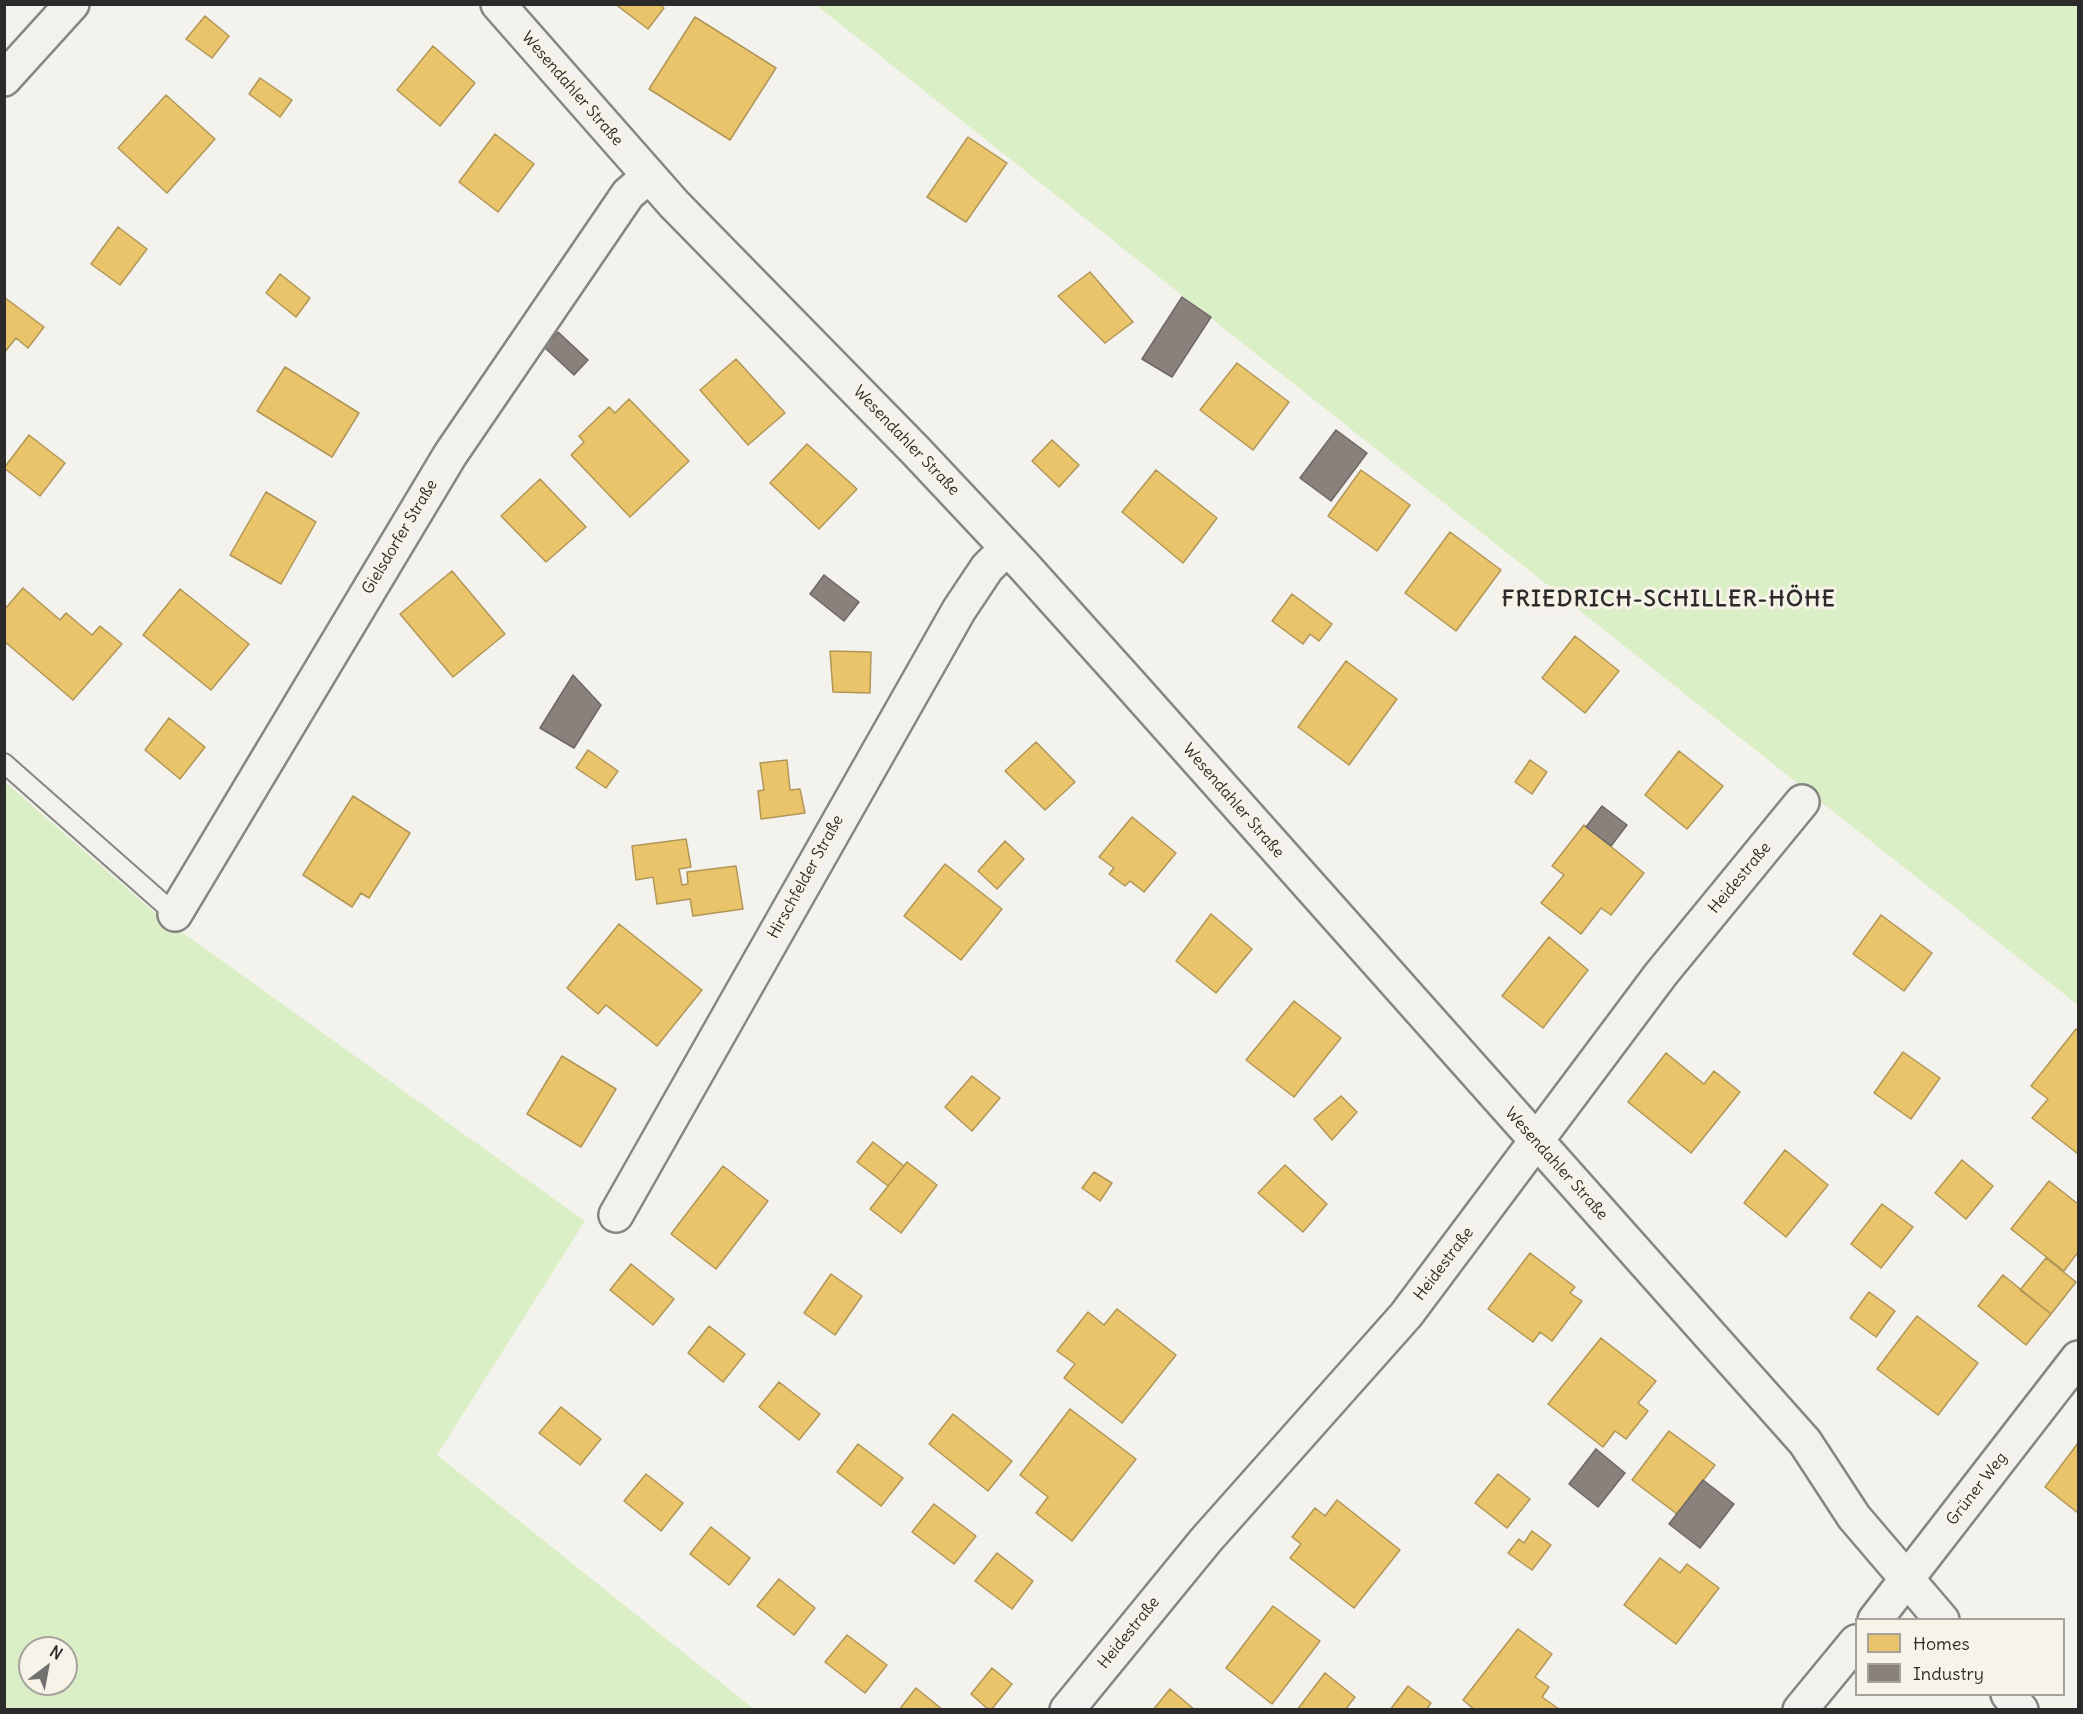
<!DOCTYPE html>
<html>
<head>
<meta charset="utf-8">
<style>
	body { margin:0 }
	#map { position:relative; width:2083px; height:1714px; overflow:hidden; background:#f4f2ec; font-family:Delius,sans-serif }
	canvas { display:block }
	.frame { position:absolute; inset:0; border:6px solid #2b2b2b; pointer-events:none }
	.legend { position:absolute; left:1855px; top:1618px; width:210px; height:78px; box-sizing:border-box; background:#f7f3e8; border:2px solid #a5a39c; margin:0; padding:8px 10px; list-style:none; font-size:18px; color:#2b2b2b }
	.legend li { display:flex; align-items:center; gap:12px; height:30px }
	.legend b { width:30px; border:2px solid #a5a39c }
	.north { position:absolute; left:18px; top:1636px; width:60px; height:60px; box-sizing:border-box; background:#f7f3e8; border:2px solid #a5a39c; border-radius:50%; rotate:32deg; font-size:16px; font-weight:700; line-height:24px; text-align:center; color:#2b2b2b }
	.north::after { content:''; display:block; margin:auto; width:21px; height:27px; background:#71716f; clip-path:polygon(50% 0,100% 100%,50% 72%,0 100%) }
</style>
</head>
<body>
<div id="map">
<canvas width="2083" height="1714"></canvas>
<div class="frame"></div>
<ul class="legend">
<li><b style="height:16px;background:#e9c46a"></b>Homes</li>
<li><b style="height:16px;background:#8a817c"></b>Industry</li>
</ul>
<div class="north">N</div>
</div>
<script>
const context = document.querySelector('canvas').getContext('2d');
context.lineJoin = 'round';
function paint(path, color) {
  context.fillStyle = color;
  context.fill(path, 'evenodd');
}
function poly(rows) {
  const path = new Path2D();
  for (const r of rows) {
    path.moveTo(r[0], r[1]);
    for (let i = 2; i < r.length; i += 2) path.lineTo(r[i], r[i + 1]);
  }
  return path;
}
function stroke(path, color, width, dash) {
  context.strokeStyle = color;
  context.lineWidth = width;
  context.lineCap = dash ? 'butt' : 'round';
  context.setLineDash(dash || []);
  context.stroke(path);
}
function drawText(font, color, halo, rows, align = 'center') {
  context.font = font + ' Delius,sans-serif';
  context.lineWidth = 6;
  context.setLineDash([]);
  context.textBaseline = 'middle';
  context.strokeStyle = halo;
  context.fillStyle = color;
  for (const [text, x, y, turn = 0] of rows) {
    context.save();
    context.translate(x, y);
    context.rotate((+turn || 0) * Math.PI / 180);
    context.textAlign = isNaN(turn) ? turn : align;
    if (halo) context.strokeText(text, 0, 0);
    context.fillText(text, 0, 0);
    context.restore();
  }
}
const green = poly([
	[816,5,2078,5,2078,1005,1777,767],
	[4,781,154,912,585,1221,437,1455,754,1709,5,1709],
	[30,1648,66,1648,66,1684,30,1684]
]);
const homes = poly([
	[615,4,659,4,664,8,648,29,615,4],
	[205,16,229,36,212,58,186,39,205,16],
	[695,17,776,68,730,140,649,89,695,17],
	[433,46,475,83,440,126,397,90,433,46],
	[260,78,292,100,280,117,249,94,260,78],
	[166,95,215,139,167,193,118,148,166,95],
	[495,134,534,164,498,212,459,182,495,134],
	[968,137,1007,163,966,222,927,197,968,137],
	[118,227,147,249,120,285,91,264,118,227],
	[1090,272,1133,322,1105,343,1058,296,1090,272],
	[280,274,310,298,296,317,266,293,280,274],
	[4,297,44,327,28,348,16,338,4,353,4,297],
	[736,359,785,413,748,445,700,390,736,359],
	[1237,363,1289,402,1253,450,1200,410,1237,363],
	[285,367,359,413,332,457,257,411,285,367],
	[629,399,689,461,630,517,571,455,584,442,579,436,609,407,615,413,629,399],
	[29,435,65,463,40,496,4,468,29,435],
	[1052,440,1079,465,1059,487,1032,461,1052,440],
	[807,444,857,489,819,529,770,483,807,444],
	[1156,470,1217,518,1183,563,1122,512,1156,470],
	[1361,470,1410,505,1377,551,1328,516,1361,470],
	[540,479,586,527,546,562,501,516,540,479],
	[266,492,316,522,281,584,230,555,266,492],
	[1450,532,1501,570,1456,631,1405,593,1450,532],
	[452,571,505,634,453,677,400,614,452,571],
	[23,588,60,620,66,613,92,635,100,626,122,644,73,700,4,641,4,610,23,588],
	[180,589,249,644,211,690,143,635,180,589],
	[1292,594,1332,624,1319,641,1310,634,1303,644,1272,621,1292,594],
	[1575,636,1619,671,1585,713,1542,678,1575,636],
	[830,651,871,652,870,693,833,692,830,651],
	[1346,661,1397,699,1349,765,1298,727,1346,661],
	[169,718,205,747,180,779,145,750,169,718],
	[1036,742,1075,782,1045,810,1005,771,1036,742],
	[588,750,618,771,606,788,576,768,588,750],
	[1679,751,1723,786,1687,829,1645,795,1679,751],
	[787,760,790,790,800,789,805,813,761,819,758,791,764,790,760,763,787,760],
	[1530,760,1547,772,1532,794,1515,782,1530,760],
	[353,796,410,833,369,898,361,893,352,907,303,875,353,796],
	[1132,817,1176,853,1144,892,1130,881,1125,886,1109,874,1114,868,1099,857,1132,817],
	[1584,825,1644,873,1611,915,1601,908,1581,934,1541,903,1564,875,1552,866,1584,825],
	[686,839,691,867,679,869,682,885,688,884,687,872,736,866,743,909,693,916,690,899,657,904,653,877,636,880,632,846,686,839],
	[1005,841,1024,859,997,889,978,871,1005,841],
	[945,864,1002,909,961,960,904,916,945,864],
	[1211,914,1252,949,1216,993,1176,961,1211,914],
	[1881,915,1932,953,1904,991,1853,954,1881,915],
	[619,924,702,990,657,1046,606,1005,598,1014,567,988,619,924],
	[1549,937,1588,970,1543,1028,1502,996,1549,937],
	[1294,1001,1341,1038,1294,1097,1246,1060,1294,1001],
	[2076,1029,2078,1031,2078,1154,2032,1118,2048,1099,2031,1086,2076,1029],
	[1903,1052,1940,1078,1911,1119,1874,1093,1903,1052],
	[1666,1053,1704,1084,1714,1071,1740,1092,1691,1153,1628,1102,1666,1053],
	[562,1056,616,1089,581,1147,527,1114,562,1056],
	[972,1076,1000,1098,972,1131,945,1107,972,1076],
	[1341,1096,1357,1112,1332,1140,1314,1119,1341,1096],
	[873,1142,904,1166,888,1186,857,1162,873,1142],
	[1785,1150,1828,1185,1786,1237,1744,1203,1785,1150],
	[1962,1160,1993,1186,1966,1219,1935,1193,1962,1160],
	[907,1162,937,1185,901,1233,870,1209,907,1162],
	[1285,1165,1327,1204,1303,1232,1258,1193,1285,1165],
	[723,1166,768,1201,716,1269,671,1234,723,1166],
	[1094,1172,1112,1183,1100,1201,1082,1188,1094,1172],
	[2049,1181,2078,1204,2078,1252,2064,1271,2011,1229,2049,1181],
	[1882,1204,1913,1227,1881,1268,1851,1244,1882,1204],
	[1530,1253,1575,1287,1570,1293,1582,1301,1552,1341,1540,1332,1533,1342,1488,1309,1530,1253],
	[2046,1258,2076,1282,2051,1314,2020,1290,2046,1258],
	[631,1264,674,1299,653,1325,610,1290,631,1264],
	[831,1274,862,1296,835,1335,804,1313,831,1274],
	[2003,1275,2051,1314,2026,1345,1978,1306,2003,1275],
	[1869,1292,1895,1311,1876,1337,1850,1318,1869,1292],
	[1117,1309,1176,1355,1122,1423,1064,1378,1075,1364,1057,1351,1088,1312,1104,1325,1117,1309],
	[1917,1316,1978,1363,1938,1415,1877,1369,1917,1316],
	[709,1326,745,1354,723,1382,688,1353,709,1326],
	[1601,1338,1656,1381,1638,1403,1648,1411,1626,1439,1615,1431,1603,1447,1548,1404,1601,1338],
	[779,1382,820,1414,799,1440,759,1407,779,1382],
	[561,1407,601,1439,580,1465,539,1433,561,1407],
	[1070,1409,1136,1459,1072,1541,1036,1513,1048,1497,1020,1475,1070,1409],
	[953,1414,1012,1461,988,1491,929,1444,953,1414],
	[1669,1431,1715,1465,1677,1514,1632,1480,1669,1431],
	[2078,1443,2078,1513,2045,1487,2078,1443],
	[858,1444,903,1478,881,1506,837,1472,858,1444],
	[646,1474,683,1503,661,1531,624,1501,646,1474],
	[1498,1474,1530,1499,1507,1528,1475,1503,1498,1474],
	[1337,1500,1400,1550,1354,1608,1290,1558,1301,1544,1292,1537,1315,1508,1325,1516,1337,1500],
	[934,1504,976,1536,954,1564,912,1532,934,1504],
	[711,1527,750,1558,729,1585,690,1554,711,1527],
	[1532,1531,1551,1545,1532,1570,1508,1553,1519,1539,1524,1543,1532,1531],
	[997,1553,1033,1581,1012,1609,975,1581,997,1553],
	[1660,1558,1680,1573,1687,1564,1719,1588,1676,1644,1624,1605,1660,1558],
	[779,1579,815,1608,794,1635,757,1606,779,1579],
	[1273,1606,1320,1641,1272,1704,1226,1668,1273,1606],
	[1518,1629,1552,1654,1535,1677,1549,1687,1542,1697,1559,1709,1475,1710,1463,1700,1518,1629],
	[847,1635,887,1665,865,1693,825,1662,847,1635],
	[992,1668,1012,1684,991,1710,989,1710,971,1694,992,1668],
	[1325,1673,1355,1697,1345,1710,1297,1710,1325,1673],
	[1408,1686,1431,1703,1426,1710,1390,1710,1408,1686],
	[916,1688,943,1710,899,1710,916,1688],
	[1170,1689,1195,1710,1153,1710,1170,1689]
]);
const industry = poly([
	[1182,297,1211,317,1172,377,1142,359,1182,297],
	[558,332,588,360,574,375,544,347,558,332],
	[1336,430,1367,453,1331,501,1300,478,1336,430],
	[824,575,859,602,844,621,810,594,824,575],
	[573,675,601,705,574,748,540,728,573,675],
	[1602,806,1627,825,1611,846,1586,827,1602,806],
	[1596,1449,1625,1473,1598,1507,1569,1484,1596,1449],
	[1703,1480,1734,1504,1700,1548,1669,1524,1703,1480]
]);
const service = poly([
	[4,763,175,914]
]);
const minor = poly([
	[498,4,674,204,915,450,1024,566,1131,685,1805,1442,1854,1517,1942,1620],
	[4,79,72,4],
	[175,914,450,455,628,194,649,176],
	[616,1215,959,610,987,568,1007,548],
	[1875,1620,2078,1358],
	[2008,1694,2021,1710],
	[1067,1710,1206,1540,1406,1315,1661,974,1802,802],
	[1800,1710,1856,1642]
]);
const streetNames = [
	["Wesendahler Straße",572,89,49],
	["Wesendahler Straße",906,441,46],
	["Gielsdorfer Straße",400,537,-59],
	["Wesendahler Straße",1233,801,49],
	["Hirschfelder Straße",806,877,-61],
	["Heidestraße",1740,878,-50],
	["Wesendahler Straße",1556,1164,48],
	["Heidestraße",1444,1264,-53],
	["Grüner Weg",1977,1489,-52],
	["Heidestraße",1129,1633,-51]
];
const districtNames = [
	["FRIEDRICH-SCHILLER-HÖHE",1669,600]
];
paint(green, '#dbefc6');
paint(homes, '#e9c46a');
stroke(homes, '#b09657', 1.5);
paint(industry, '#8a817c');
stroke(industry, '#6e6764', 1.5);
stroke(service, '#858582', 22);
stroke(minor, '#858582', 38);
stroke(service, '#f2f1ed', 18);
stroke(minor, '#f2f1ed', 33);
drawText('16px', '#2b2b2b', '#f7f3e8', streetNames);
context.letterSpacing = '1.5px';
drawText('bold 22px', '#2b2b2b', '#f7f3e8', districtNames);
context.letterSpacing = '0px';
</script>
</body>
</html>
